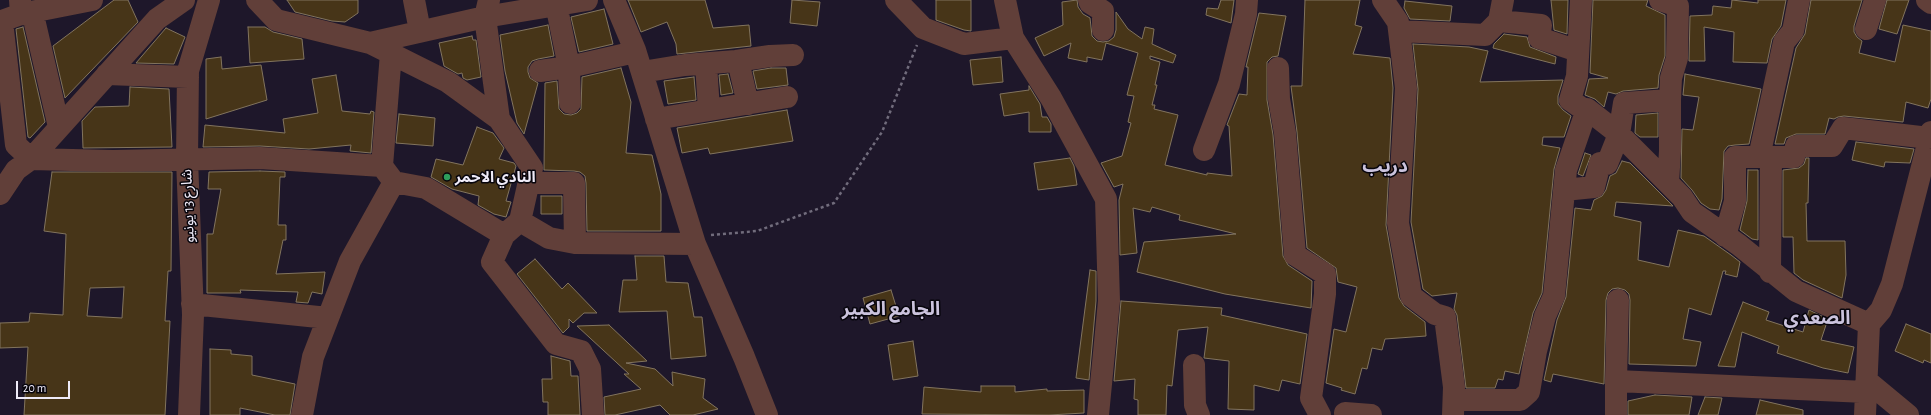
<!DOCTYPE html>
<html>
<head>
<meta charset="utf-8">
<style>
	body { margin:0 }
	#map { position:relative; width:1931px; height:415px; overflow:hidden; background:#1e172a; font-family:"Alegreya Sans",sans-serif }
	canvas { display:block }
	.scale { position:absolute; left:16px; top:381px; width:54px; height:18px; box-sizing:border-box; border:2px solid #efebf8; border-top:0; padding-left:5px; font-size:12px; line-height:14px; white-space:nowrap; color:#efebf8; -webkit-text-stroke:3px #07050c; paint-order:stroke }
</style>
</head>
<body>
<div id="map">
<canvas width="1931" height="415"></canvas>
<div class="scale">20 m</div>
</div>
<script>
const context = document.querySelector('canvas').getContext('2d');
context.lineJoin = 'round';
function paint(path, color) {
  context.fillStyle = color;
  context.fill(path, 'evenodd');
}
function poly(rows) {
  const path = new Path2D();
  for (const r of rows) {
    path.moveTo(r[0], r[1]);
    for (let i = 2; i < r.length; i += 2) path.lineTo(r[i], r[i + 1]);
  }
  return path;
}
function stroke(path, color, width, dash) {
  context.strokeStyle = color;
  context.lineWidth = width;
  context.lineCap = dash ? 'butt' : 'round';
  context.setLineDash(dash || []);
  context.stroke(path);
}
function drawText(font, color, halo, rows, align = 'center') {
  context.font = font + ' "Alegreya Sans","Noto Sans Arabic",sans-serif';
  context.lineWidth = 3;
  context.setLineDash([]);
  context.textBaseline = 'middle';
  context.strokeStyle = halo;
  context.fillStyle = color;
  for (const [text, x, y, turn = 0] of rows) {
    context.save();
    context.translate(x, y);
    context.rotate((+turn || 0) * Math.PI / 180);
    context.textAlign = isNaN(turn) ? turn : align;
    if (halo) context.strokeText(text, 0, 0);
    context.fillText(text, 0, 0);
    context.restore();
  }
}
const building = poly([
	[114,0,128,0,138,22,65,98,53,46,114,0],
	[287,0,358,0,358,13,345,22,332,21,295,12,287,0],
	[628,0,705,0,713,28,749,25,751,46,677,54,676,44,667,22,641,32,628,0],
	[792,0,820,2,817,26,790,23,792,0],
	[936,0,971,0,971,31,964,30,936,20,936,0],
	[1077,0,1078,7,1083,14,1090,18,1092,36,1097,41,1103,42,1109,41,1114,37,1116,30,1116,12,1128,29,1142,39,1145,27,1154,29,1152,44,1176,55,1173,63,1150,56,1150,59,1160,62,1155,85,1157,85,1152,105,1155,105,1154,109,1178,115,1165,165,1207,175,1207,173,1232,176,1229,126,1227,125,1239,94,1247,95,1248,67,1246,67,1259,13,1286,16,1278,56,1272,57,1267,62,1267,100,1273,135,1283,256,1288,265,1312,281,1311,308,1225,294,1137,272,1144,242,1236,234,1179,220,1180,215,1152,207,1150,212,1133,208,1137,253,1120,255,1119,200,1123,184,1114,187,1101,163,1122,156,1131,123,1128,122,1134,96,1127,95,1138,53,1106,43,1102,60,1087,57,1087,62,1068,58,1071,43,1044,56,1035,38,1063,25,1062,2,1077,0],
	[1221,0,1234,0,1231,23,1206,15,1207,8,1218,9,1221,0],
	[1305,0,1360,0,1355,25,1362,27,1353,54,1390,58,1393,88,1386,225,1399,298,1404,306,1425,322,1426,336,1385,339,1382,350,1372,348,1367,369,1362,368,1355,394,1341,390,1342,388,1326,383,1334,329,1346,332,1357,287,1338,282,1336,268,1307,248,1297,132,1291,86,1302,86,1305,0],
	[1551,0,1568,0,1567,34,1554,30,1551,0],
	[1593,0,1648,0,1646,6,1665,15,1665,56,1659,75,1658,88,1623,91,1616,94,1608,92,1604,107,1595,99,1585,95,1589,79,1608,78,1590,73,1593,0],
	[1732,0,1758,3,1758,0,1786,0,1781,26,1772,39,1767,63,1733,62,1734,32,1704,27,1705,61,1689,61,1690,16,1712,15,1713,6,1731,8,1732,0],
	[1811,0,1862,0,1854,26,1854,32,1857,37,1862,41,1859,53,1895,62,1903,25,1931,31,1931,99,1928,108,1906,102,1903,122,1844,116,1838,117,1834,119,1829,118,1825,134,1796,134,1786,138,1784,144,1775,144,1796,48,1805,34,1811,0],
	[1887,0,1909,0,1897,34,1879,29,1887,0],
	[1405,1,1452,6,1450,21,1410,19,1404,8,1405,1],
	[604,9,613,44,579,52,571,17,604,9],
	[548,25,554,56,538,59,532,61,528,67,528,72,530,78,538,83,524,134,517,123,505,71,500,35,548,25],
	[23,27,45,122,30,138,28,137,16,29,23,27],
	[248,27,265,27,273,32,302,39,304,59,250,63,248,27],
	[166,28,185,37,174,64,136,63,166,28],
	[1504,34,1527,37,1530,47,1556,57,1555,64,1493,48,1494,44,1504,34],
	[472,36,473,40,476,40,481,77,467,80,463,78,462,73,458,74,444,66,439,43,472,36],
	[1413,44,1469,47,1488,51,1480,82,1563,80,1558,96,1558,104,1563,110,1571,116,1564,137,1543,137,1542,145,1560,148,1554,169,1542,293,1533,313,1519,374,1505,371,1503,380,1498,379,1495,388,1466,388,1457,315,1454,309,1457,293,1432,296,1423,289,1411,222,1418,89,1413,44],
	[221,57,222,69,261,65,267,100,206,119,206,59,221,57],
	[1001,57,1003,82,973,85,970,60,1001,57],
	[621,68,631,102,626,153,652,155,661,194,661,231,587,231,586,183,585,176,580,172,574,171,544,170,545,83,557,81,559,109,564,114,571,115,577,113,581,109,582,77,621,68],
	[771,68,786,68,788,85,757,89,753,71,771,68],
	[728,74,733,93,721,95,719,75,728,74],
	[1685,74,1761,89,1749,144,1735,145,1728,146,1724,151,1722,199,1719,210,1710,209,1701,203,1692,190,1681,178,1682,129,1693,130,1699,97,1683,95,1685,74],
	[336,75,342,111,370,114,371,111,374,112,371,153,350,151,351,145,309,149,260,146,203,147,205,125,285,133,283,119,318,113,312,79,336,75],
	[694,77,696,100,668,104,664,81,694,77],
	[1029,86,1040,104,1042,117,1047,117,1051,124,1051,132,1029,132,1029,112,1004,116,1000,94,1029,90,1029,86],
	[130,87,169,89,172,147,83,148,82,121,95,107,129,106,130,87],
	[787,110,793,141,710,154,708,148,682,153,677,128,787,110],
	[1658,113,1658,137,1640,137,1635,133,1636,115,1658,113],
	[399,114,435,118,433,146,396,143,399,114],
	[477,127,493,133,504,148,499,159,514,163,516,166,506,201,511,202,506,217,494,214,478,205,479,196,452,189,431,177,436,159,463,165,477,127],
	[1856,142,1914,149,1910,163,1885,162,1884,167,1852,160,1856,142],
	[1585,153,1591,155,1583,176,1578,174,1585,153],
	[1070,158,1074,166,1077,185,1038,190,1034,163,1070,158],
	[1806,158,1809,158,1808,203,1806,203,1807,241,1845,241,1846,275,1842,298,1803,280,1794,273,1793,237,1783,237,1783,170,1799,168,1804,164,1806,158],
	[1622,161,1630,163,1673,206,1616,202,1614,216,1641,222,1638,260,1669,267,1678,230,1704,236,1731,255,1740,262,1737,277,1725,274,1726,271,1723,271,1711,315,1689,308,1683,339,1701,342,1696,366,1629,364,1630,300,1629,294,1625,290,1618,288,1612,289,1608,293,1606,300,1604,384,1553,374,1551,382,1544,380,1557,320,1566,297,1575,208,1591,210,1594,200,1602,196,1606,190,1610,176,1616,173,1622,161],
	[1748,170,1758,170,1758,240,1752,239,1740,230,1747,201,1748,170],
	[260,171,285,172,285,177,280,177,278,225,286,225,286,240,283,240,276,274,325,272,322,294,312,292,308,303,296,302,298,292,240,290,241,293,207,293,207,234,213,234,221,189,208,189,209,172,260,171],
	[52,172,172,172,171,271,168,271,165,321,170,321,165,415,24,415,28,347,0,348,0,323,29,322,30,313,63,315,66,234,44,231,52,172],
	[124,287,122,318,87,316,90,288,124,287],
	[541,196,562,196,562,214,541,214,541,196],
	[635,256,664,256,666,282,688,283,694,317,702,317,706,356,671,359,667,311,619,312,623,280,637,280,635,256],
	[535,259,562,289,568,283,597,313,584,313,573,323,569,319,569,327,563,333,517,274,535,259],
	[1090,270,1096,271,1096,301,1089,380,1076,378,1090,270],
	[891,290,899,316,870,324,863,298,891,290],
	[1121,301,1222,308,1221,315,1307,334,1300,384,1282,380,1279,391,1254,385,1254,410,1228,409,1229,361,1204,358,1208,327,1178,330,1172,386,1167,385,1166,415,1138,415,1138,400,1134,399,1135,379,1114,381,1121,301],
	[1743,302,1769,312,1766,320,1803,332,1809,310,1828,319,1821,340,1854,347,1848,373,1823,368,1777,353,1779,346,1742,332,1735,367,1718,366,1743,302],
	[1906,324,1931,334,1931,363,1924,360,1923,363,1895,351,1906,324],
	[609,325,647,361,626,363,655,369,673,386,672,372,705,379,703,398,718,409,693,415,670,415,660,405,615,415,605,415,604,397,641,389,624,374,629,374,577,326,609,325],
	[913,341,918,376,893,380,888,345,913,341],
	[210,349,231,350,231,354,252,356,252,375,295,384,290,415,275,415,240,408,240,415,210,415,210,349],
	[551,356,570,361,571,376,578,376,580,415,548,415,548,402,543,402,542,379,552,379,551,356],
	[981,386,1015,386,1015,392,1047,389,1047,391,1084,390,1084,413,1049,415,922,414,924,387,981,392,981,386],
	[1655,395,1692,397,1689,415,1628,415,1628,401,1655,395],
	[1705,397,1722,398,1718,415,1698,415,1705,397],
	[1760,400,1803,410,1803,415,1756,415,1760,400]
]);
const path = poly([
	[711,235,757,231,834,203,882,132,917,45]
]);
const minor = poly([
	[20,0,21,14,2,21,16,145,31,159,113,161,260,158,382,166],
	[257,0,276,20,370,43,448,82,499,119,532,168,520,221,504,235],
	[414,0,420,31],
	[489,0,485,17,499,119],
	[614,0,635,50,695,244,744,357,767,415],
	[896,0,923,28,964,44,1013,38],
	[1005,0,1013,38,1051,98,1106,199,1109,301,1098,415],
	[1089,0,1090,3,1103,11,1103,30],
	[1383,0,1398,22,1406,88,1398,223,1408,277,1411,296,1435,314,1445,317,1454,387,1453,415],
	[1503,0,1499,21,1541,25,1539,38,1578,51],
	[1581,0,1577,76,1570,100,1583,109,1587,109,1619,134,1682,197,1692,212,1739,245,1796,291,1869,324,1865,415],
	[1927,0,1931,3],
	[556,4,569,67,570,103],
	[21,14,33,15,59,127],
	[21,14,92,0],
	[1866,29,1875,0],
	[1399,31,1485,35,1499,21],
	[370,43,485,17,587,0],
	[738,61,748,104],
	[706,64,709,110],
	[1278,68,1279,99,1285,133,1295,255,1325,274,1325,294,1311,398,1320,415],
	[540,71,569,67,635,52],
	[642,72,685,65,736,61,770,56,793,55],
	[107,74,188,77],
	[656,119,787,97],
	[1204,150,1229,84,1246,14,1247,0],
	[1759,157,1784,42,1793,31,1799,0],
	[391,178,382,166,391,53],
	[529,183,574,183,575,243],
	[1668,183,1670,151,1670,100],
	[1564,190,1594,187,1600,163,1607,164,1619,134,1624,103,1670,100,1671,78,1677,58,1678,6,1660,0],
	[0,194,16,170,31,159,157,19,184,0],
	[520,221,549,238,575,243,695,244],
	[1725,236,1735,201,1735,157,1771,157],
	[1770,272,1771,157,1794,157,1796,146,1832,146,1843,128,1929,138],
	[192,304,328,318],
	[1869,324,1881,310,1892,284,1931,132],
	[1194,365,1195,405,1199,415],
	[1616,381,1618,300],
	[1867,381,1908,415],
	[1454,400,1520,400,1529,392,1536,351,1545,316,1554,296,1566,170,1587,109],
	[1345,413,1371,415],
	[189,415,193,315,187,159,188,71,209,0],
	[302,415,313,357,350,261,394,182,426,188,504,235,492,262,556,344,581,351,590,369,593,415],
	[1616,415,1616,381,1866,392]
]);
const markers = [
	[447,177,4,"#2e9e5b"]
];
const poiNames = [
	["النادي الاحمر",455,177]
];
const streetNames = [
	["شارع 13 يونيو",188,206,-92]
];
const districtNames = [
	["دريب",1385,166],
	["الجامع الكبير",891,309],
	["الصعدي",1817,318]
];
paint(building, '#473518');
stroke(building, '#82745e', 1);
stroke(path, '#716c7c', 2.5, [3, 3]);
stroke(minor, '#613f39', 22);
for (const [x, y, r, color] of markers) {
  const dot = new Path2D();
  dot.arc(x, y, r, 0, 2 * Math.PI);
  context.fillStyle = color;
  context.fill(dot);
  stroke(dot, '#07050c', 1.5);
}
drawText('bold 15px', '#efebf8', '#07050c', poiNames, 'left');
drawText('15px', '#efebf8', '#07050c', streetNames);
drawText('bold 19px', '#cbc3dd', '#07050c', districtNames);
</script>
</body>
</html>
